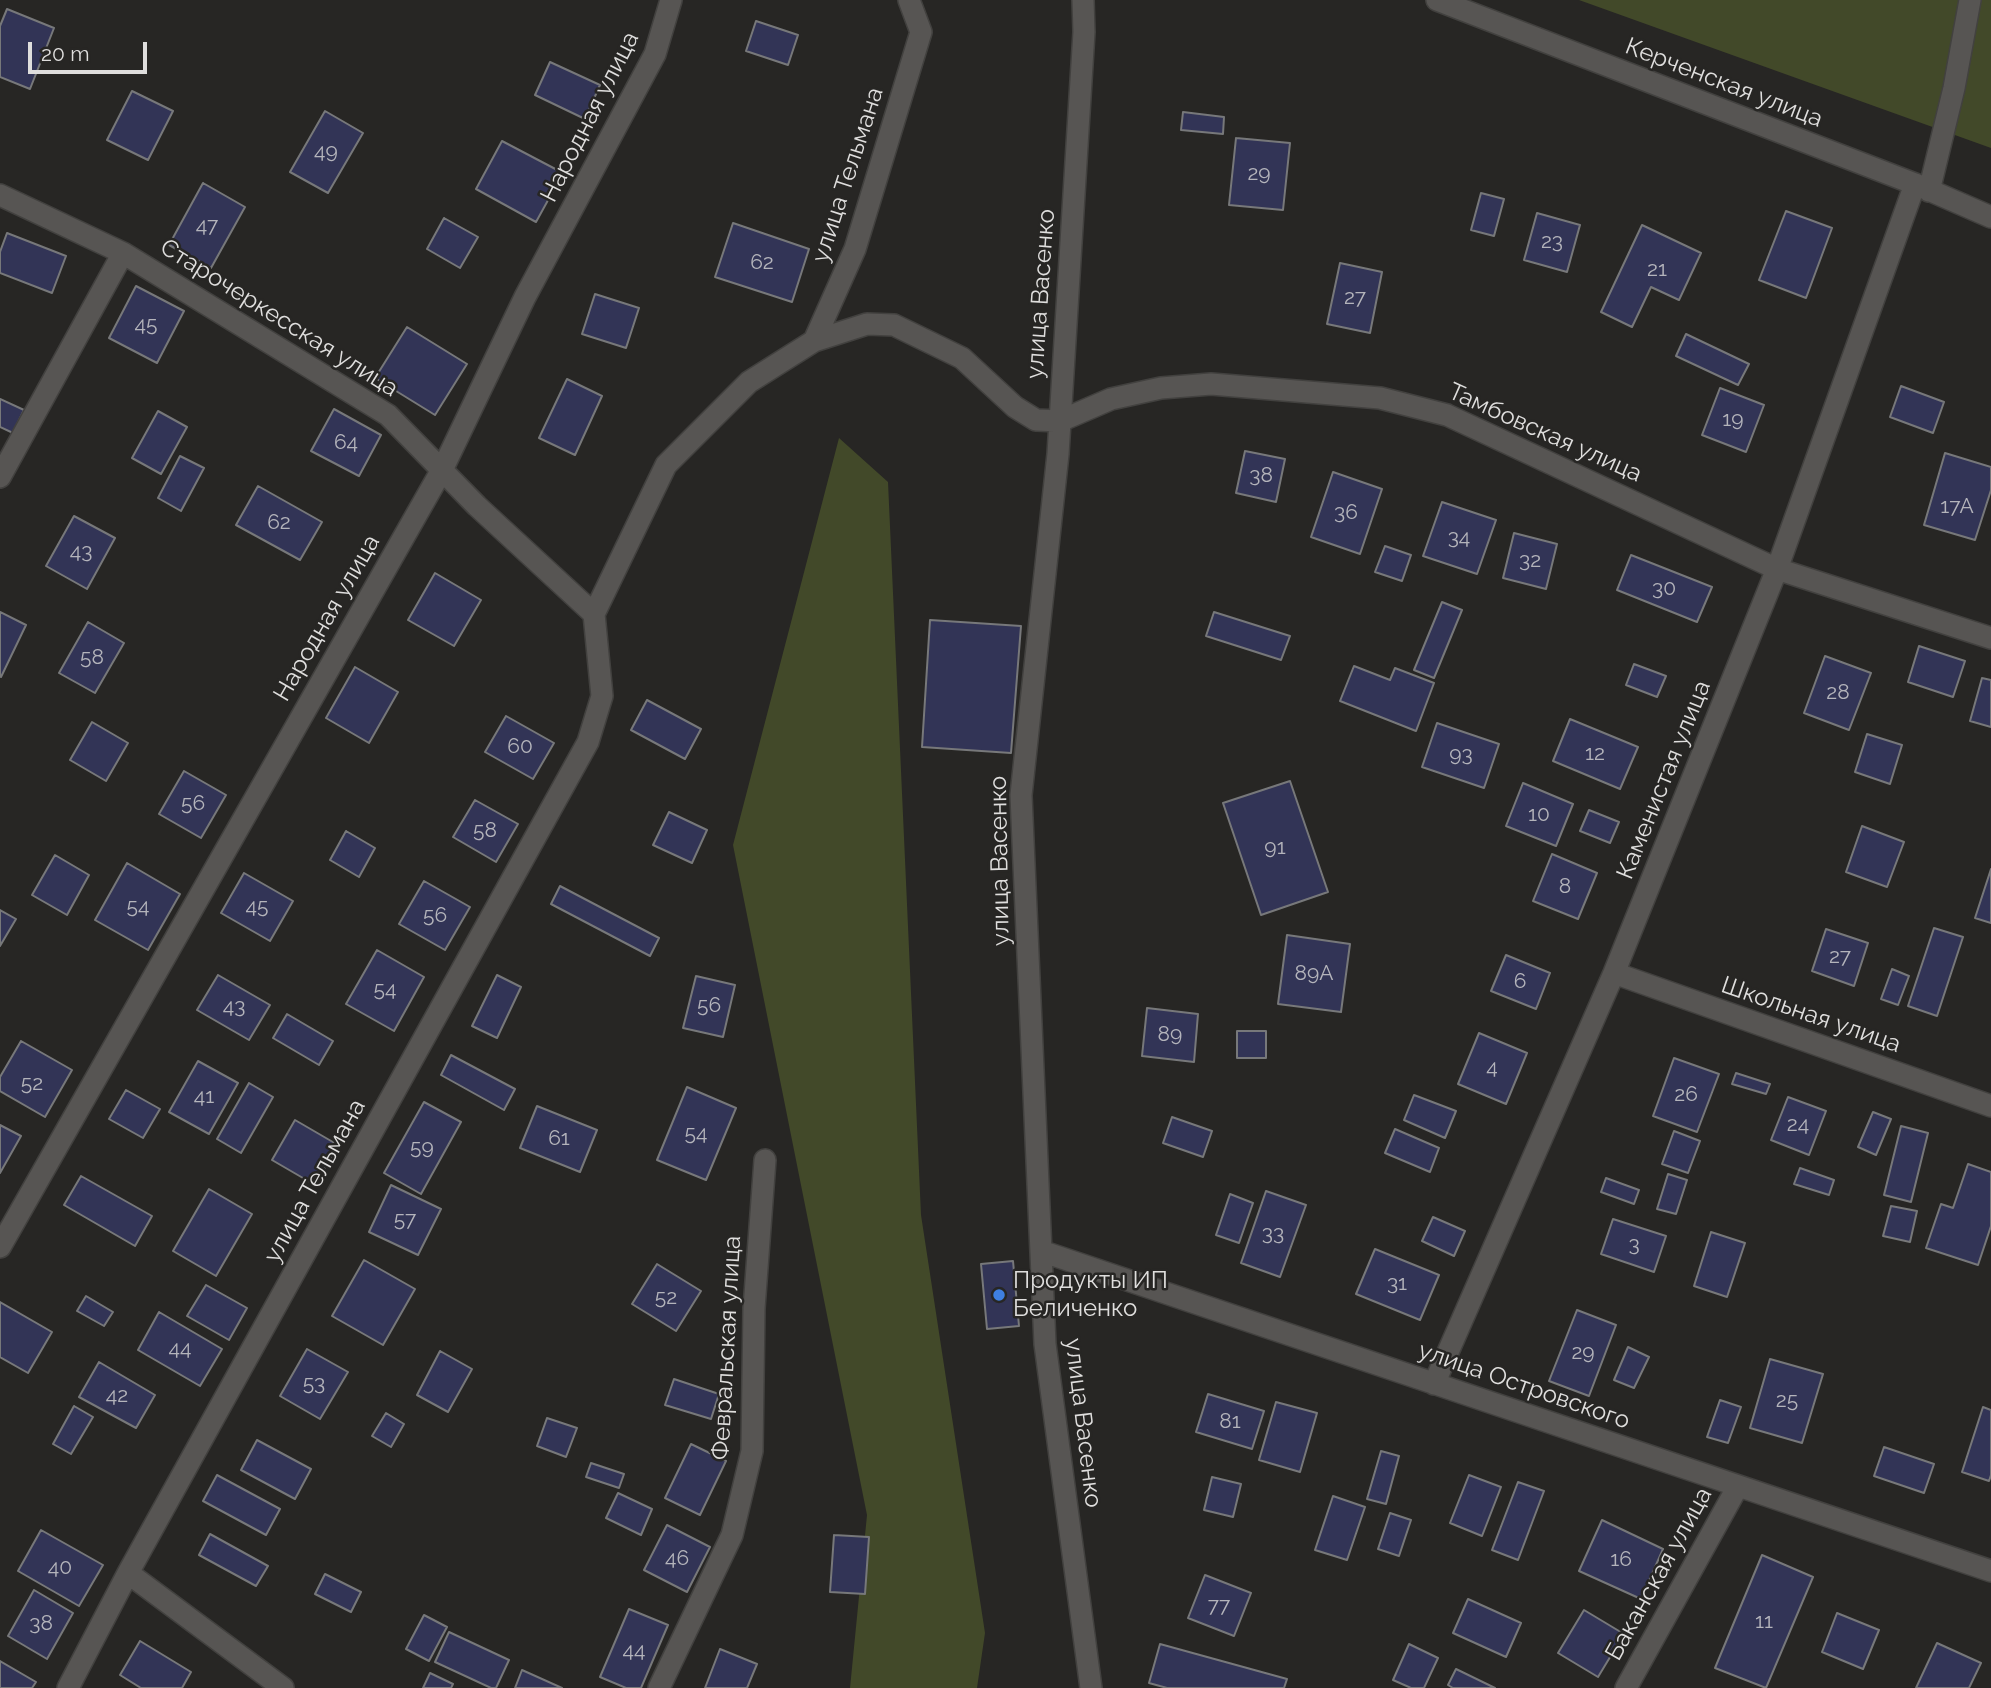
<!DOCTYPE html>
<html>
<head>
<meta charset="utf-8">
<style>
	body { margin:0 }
	#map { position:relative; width:1991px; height:1688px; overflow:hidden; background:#272624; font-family:Raleway,sans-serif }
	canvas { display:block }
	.scale { position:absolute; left:28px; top:42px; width:119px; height:32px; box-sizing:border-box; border:4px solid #dfdedd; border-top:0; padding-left:9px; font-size:21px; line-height:24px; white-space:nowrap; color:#dfdedd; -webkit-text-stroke:5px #272624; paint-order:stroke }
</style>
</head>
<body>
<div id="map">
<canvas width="1991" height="1688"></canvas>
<div class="scale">20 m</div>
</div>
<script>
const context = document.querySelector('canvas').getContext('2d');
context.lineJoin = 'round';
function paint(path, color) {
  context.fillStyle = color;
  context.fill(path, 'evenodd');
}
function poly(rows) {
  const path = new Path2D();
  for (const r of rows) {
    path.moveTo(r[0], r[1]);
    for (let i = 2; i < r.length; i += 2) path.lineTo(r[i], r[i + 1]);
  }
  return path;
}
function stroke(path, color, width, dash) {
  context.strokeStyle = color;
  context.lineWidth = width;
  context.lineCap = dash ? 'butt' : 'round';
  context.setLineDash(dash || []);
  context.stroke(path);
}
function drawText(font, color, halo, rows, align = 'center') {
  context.font = font + ' Raleway,sans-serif';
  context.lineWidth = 5;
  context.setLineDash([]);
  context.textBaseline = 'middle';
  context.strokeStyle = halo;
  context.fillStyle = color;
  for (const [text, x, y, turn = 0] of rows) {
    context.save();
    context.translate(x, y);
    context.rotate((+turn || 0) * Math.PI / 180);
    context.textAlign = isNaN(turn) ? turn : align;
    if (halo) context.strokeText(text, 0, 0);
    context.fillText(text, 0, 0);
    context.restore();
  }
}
const green = poly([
	[1579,0,1991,0,1991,148],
	[839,438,888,482,921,1215,985,1633,977,1688,850,1688,867,1515,733,845]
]);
const building = poly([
	[7,9,54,28,30,89,0,77,0,26,7,9],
	[756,21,798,35,788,65,746,51,756,21],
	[550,62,600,85,585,119,535,95,550,62],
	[132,91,173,111,148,160,107,140,132,91],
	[325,111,363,133,328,193,290,172,325,111],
	[1183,112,1224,117,1223,134,1181,130,1183,112],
	[1236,138,1290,143,1283,210,1229,205,1236,138],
	[502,141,563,173,536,222,476,189,502,141],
	[203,183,245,207,211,268,169,245,203,183],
	[1481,193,1504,199,1494,236,1471,230,1481,193],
	[1786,211,1832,228,1806,298,1759,280,1786,211],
	[1537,213,1580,225,1567,272,1524,260,1537,213],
	[444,218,478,237,460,268,427,249,444,218],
	[733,223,809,249,792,302,715,277,733,223],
	[1642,225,1701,253,1679,300,1651,287,1632,327,1601,312,1642,225],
	[7,233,66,256,52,293,0,273,0,252,7,233],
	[1340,263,1382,272,1370,333,1327,324,1340,263],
	[136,286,184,311,157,363,109,338,136,286],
	[595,294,639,308,626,348,582,334,595,294],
	[407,327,467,364,435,415,375,378,407,327],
	[1686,334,1749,364,1738,385,1676,356,1686,334],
	[567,379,602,396,575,455,539,438,567,379],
	[1901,386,1944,402,1933,433,1890,417,1901,386],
	[1720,388,1764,405,1746,452,1702,435,1720,388],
	[0,399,24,410,13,433,0,427,0,399],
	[334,409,381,435,359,476,311,451,334,409],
	[158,411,187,427,161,474,132,458,158,411],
	[1245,451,1285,459,1276,502,1236,493,1245,451],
	[1945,453,1991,467,1991,490,1975,540,1924,525,1945,453],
	[180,456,204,468,181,511,158,498,180,456],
	[1333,472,1382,489,1360,554,1311,537,1333,472],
	[258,486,322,522,300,560,236,525,258,486],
	[1442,502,1496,520,1477,574,1423,556,1442,502],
	[74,516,115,538,87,589,46,566,74,516],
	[1514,533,1557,544,1546,589,1503,578,1514,533],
	[1385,546,1411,555,1402,581,1375,572,1385,546],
	[1631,555,1712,587,1697,622,1617,590,1631,555],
	[435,573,481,600,454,646,408,620,435,573],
	[1442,602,1462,610,1434,678,1414,670,1442,602],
	[0,612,26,625,1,677,0,676,0,612],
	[1214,612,1290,636,1281,660,1206,636,1214,612],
	[930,620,1021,626,1011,753,922,747,930,620],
	[88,622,124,643,95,693,59,673,88,622],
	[1919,646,1965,661,1953,697,1908,682,1919,646],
	[1825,656,1871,673,1849,730,1804,713,1825,656],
	[1634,664,1666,676,1657,697,1626,685,1634,664],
	[1354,666,1390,680,1395,668,1434,683,1416,731,1340,701,1354,666],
	[355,667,398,692,369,743,326,718,355,667],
	[1982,678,1991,680,1991,727,1970,721,1982,678],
	[647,700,701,729,685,759,631,730,647,700],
	[506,716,554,743,533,779,485,752,506,716],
	[1570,719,1638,747,1620,789,1553,761,1570,719],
	[92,722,128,743,106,781,70,760,92,722],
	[1437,723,1499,744,1484,788,1422,767,1437,723],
	[1867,734,1902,745,1890,784,1855,772,1867,734],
	[184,771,226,795,201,838,159,814,184,771],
	[1290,781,1328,892,1261,915,1223,803,1290,781],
	[1523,783,1573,804,1556,846,1506,826,1523,783],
	[475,800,518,824,496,862,453,837,475,800],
	[1589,810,1619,822,1610,843,1580,831,1589,810],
	[669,812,707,830,692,863,653,845,669,812],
	[1862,826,1904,842,1887,887,1846,872,1862,826],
	[346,831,375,848,359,877,330,860,346,831],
	[1552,854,1597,873,1578,919,1533,901,1552,854],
	[55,855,89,875,67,915,32,895,55,855],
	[127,863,180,894,148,950,95,920,127,863],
	[1991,869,1991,923,1975,918,1991,869],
	[244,873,293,901,270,941,221,913,244,873],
	[424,881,470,907,445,950,399,924,424,881],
	[560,886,659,938,650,956,551,904,560,886],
	[0,910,16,919,0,946,0,910],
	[1934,928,1963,937,1937,1016,1908,1006,1934,928],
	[1826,929,1868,943,1854,986,1812,971,1826,929],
	[1287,935,1350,944,1341,1012,1278,1004,1287,935],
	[377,950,424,977,394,1031,346,1004,377,950],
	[1506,955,1550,973,1536,1009,1491,991,1506,955],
	[1892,969,1909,976,1898,1005,1881,999,1892,969],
	[218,975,270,1005,249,1040,197,1010,218,975],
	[497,975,521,987,497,1038,472,1026,497,975],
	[696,976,735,985,723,1037,683,1028,696,976],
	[1147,1008,1198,1014,1194,1062,1142,1056,1147,1008],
	[287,1014,333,1041,319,1065,273,1038,287,1014],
	[1237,1031,1266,1031,1266,1058,1237,1058,1237,1031],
	[1479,1033,1527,1053,1506,1104,1458,1084,1479,1033],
	[21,1041,72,1070,45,1117,0,1091,0,1077,21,1041],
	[451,1055,515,1089,504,1110,441,1075,451,1055],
	[1674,1058,1719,1074,1697,1132,1653,1116,1674,1058],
	[198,1061,238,1083,209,1134,169,1112,198,1061],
	[1736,1073,1770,1084,1766,1094,1732,1084,1736,1073],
	[249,1083,273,1097,241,1153,217,1139,249,1083],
	[687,1087,736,1108,706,1180,657,1160,687,1087],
	[126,1090,160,1109,143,1138,109,1119,126,1090],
	[1414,1095,1456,1111,1445,1138,1404,1120,1414,1095],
	[1788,1097,1826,1111,1809,1155,1771,1140,1788,1097],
	[424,1102,461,1122,421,1194,384,1173,424,1102],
	[537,1106,597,1130,580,1172,520,1148,537,1106],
	[1873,1112,1891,1119,1876,1155,1858,1147,1873,1112],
	[1172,1117,1212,1131,1203,1157,1163,1143,1172,1117],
	[295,1120,338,1145,315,1185,272,1160,295,1120],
	[0,1125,21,1136,0,1173,0,1125],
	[1901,1126,1928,1133,1911,1202,1884,1195,1901,1126],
	[1395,1129,1439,1148,1430,1172,1385,1153,1395,1129],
	[1674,1131,1700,1141,1688,1173,1662,1164,1674,1131],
	[1968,1164,1991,1172,1991,1226,1978,1265,1926,1248,1941,1204,1953,1208,1968,1164],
	[1800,1168,1834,1180,1829,1195,1794,1184,1800,1168],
	[1668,1174,1687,1180,1676,1214,1657,1209,1668,1174],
	[81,1176,152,1216,135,1246,64,1205,81,1176],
	[1606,1178,1639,1190,1634,1204,1601,1192,1606,1178],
	[391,1185,441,1209,418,1255,369,1232,391,1185],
	[209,1189,252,1214,216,1276,173,1251,209,1189],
	[1266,1191,1306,1205,1280,1277,1241,1263,1266,1191],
	[1230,1194,1253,1203,1239,1243,1216,1235,1230,1194],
	[1891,1206,1917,1211,1910,1242,1883,1236,1891,1206],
	[1433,1217,1465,1231,1454,1256,1422,1241,1433,1217],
	[1613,1219,1666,1236,1654,1272,1601,1254,1613,1219],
	[1711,1232,1745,1243,1727,1297,1694,1286,1711,1232],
	[1375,1249,1439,1275,1420,1320,1356,1294,1375,1249],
	[364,1260,415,1289,383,1345,332,1316,364,1260],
	[1013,1261,1019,1326,987,1329,981,1264,1013,1261],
	[657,1264,701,1291,676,1331,632,1304,657,1264],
	[206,1285,247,1308,229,1340,187,1316,206,1285],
	[86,1296,113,1312,104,1326,77,1311,86,1296],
	[0,1302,52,1332,28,1373,0,1357,0,1302],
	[1577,1310,1616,1325,1589,1396,1549,1381,1577,1310],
	[159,1312,222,1349,200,1386,138,1350,159,1312],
	[1628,1347,1649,1357,1634,1388,1614,1380,1628,1347],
	[307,1349,348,1372,320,1419,280,1396,307,1349],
	[440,1351,472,1369,448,1412,417,1395,440,1351],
	[1770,1359,1823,1374,1802,1443,1750,1428,1770,1359],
	[99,1362,155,1395,136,1428,79,1397,99,1362],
	[674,1379,719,1394,711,1419,665,1405,674,1379],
	[1208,1394,1264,1411,1252,1449,1196,1432,1208,1394],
	[1720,1400,1741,1407,1728,1443,1707,1437,1720,1400],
	[1276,1402,1317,1413,1300,1472,1259,1460,1276,1402],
	[74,1406,93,1417,71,1454,53,1444,74,1406],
	[1983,1407,1991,1410,1991,1475,1989,1481,1962,1472,1983,1407],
	[386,1413,404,1424,391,1447,372,1436,386,1413],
	[547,1418,577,1428,566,1457,537,1446,547,1418],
	[257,1440,311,1469,295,1499,241,1470,257,1440],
	[691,1444,726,1461,700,1515,665,1498,691,1444],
	[1884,1447,1934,1464,1924,1493,1874,1476,1884,1447],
	[1381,1451,1399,1456,1386,1504,1367,1499,1381,1451],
	[591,1463,624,1474,619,1488,586,1477,591,1463],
	[217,1475,280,1509,266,1535,203,1501,217,1475],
	[1469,1475,1501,1487,1482,1536,1450,1523,1469,1475],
	[1212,1477,1241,1484,1233,1517,1204,1510,1212,1477],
	[1518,1482,1544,1491,1518,1560,1492,1550,1518,1482],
	[618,1493,652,1509,641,1535,606,1518,618,1493],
	[1333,1496,1365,1507,1347,1560,1315,1550,1333,1496],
	[1390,1513,1411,1520,1399,1556,1378,1549,1390,1513],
	[1602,1520,1663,1549,1641,1599,1579,1571,1602,1520],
	[667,1525,710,1547,687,1592,644,1570,667,1525],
	[41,1530,103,1565,79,1606,18,1571,41,1530],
	[210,1534,268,1566,256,1586,199,1555,210,1534],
	[834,1535,869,1537,865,1594,830,1592,834,1535],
	[1762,1555,1813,1577,1766,1688,1715,1668,1762,1555],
	[325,1574,361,1592,351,1612,315,1594,325,1574],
	[1205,1575,1251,1593,1234,1636,1188,1618,1205,1575],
	[34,1590,73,1613,47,1659,8,1636,34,1590],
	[1468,1599,1521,1623,1506,1657,1453,1633,1468,1599],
	[629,1609,668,1625,641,1688,626,1688,600,1677,629,1609],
	[1584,1610,1624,1634,1598,1677,1558,1653,1584,1610],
	[1837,1613,1879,1630,1863,1669,1822,1652,1837,1613],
	[424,1615,447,1627,429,1661,406,1649,424,1615],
	[449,1632,509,1660,496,1688,491,1688,435,1662,449,1632],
	[140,1641,191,1672,182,1688,141,1688,120,1675,140,1641],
	[1937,1643,1981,1663,1969,1688,1916,1688,1937,1643],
	[1160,1644,1287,1679,1284,1688,1167,1688,1149,1683,1160,1644],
	[1409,1644,1438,1658,1424,1688,1411,1688,1393,1680,1409,1644],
	[720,1649,757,1664,747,1688,705,1688,720,1649],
	[0,1661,36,1682,32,1688,0,1688,0,1661],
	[1456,1669,1495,1688,1453,1688,1448,1685,1456,1669],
	[522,1670,562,1688,515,1688,522,1670],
	[430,1673,453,1684,451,1688,423,1688,430,1673]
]);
const minor = poly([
	[1083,0,1084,32,1058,454,1021,795,1045,1344,1091,1688],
	[1437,0,1915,184,1991,217],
	[1929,191,1954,88,1970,0],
	[0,195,123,253,388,415,477,506,594,614,602,696,588,742,128,1573,68,1688],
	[814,341,867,324,894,325,962,358,1015,407,1036,420,1060,421,1111,399,1161,388,1211,384,1380,398,1447,415,1777,569,1991,638],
	[0,477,123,253],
	[594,614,666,465,749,382,814,341,855,249,921,32,909,0],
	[1614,973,1991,1106],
	[0,1247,443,468,525,297,655,54,671,0],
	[1041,1251,1991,1571],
	[1434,1384,1614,973,1777,569,1915,184],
	[128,1573,283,1688],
	[659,1688,732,1535,752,1451,754,1308,765,1160],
	[1626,1688,1738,1486]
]);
const markers = [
	[999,1295,7,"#3f7fe0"]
];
const numberNames = [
	["49",326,152],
	["29",1259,174],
	["47",207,226],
	["23",1552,242],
	["62",762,263],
	["21",1657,270],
	["27",1355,298],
	["45",146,325],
	["19",1733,420],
	["64",346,443],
	["38",1261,476],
	["17А",1957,507],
	["36",1346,513],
	["62",279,523],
	["34",1459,538],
	["43",81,552],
	["32",1530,561],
	["30",1664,589],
	["58",92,658],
	["28",1838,693],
	["60",520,747],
	["12",1595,754],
	["93",1461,755],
	["56",193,804],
	["10",1539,815],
	["58",485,831],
	["91",1275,848],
	["8",1565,887],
	["54",138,907],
	["45",257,907],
	["56",435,916],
	["27",1840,957],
	["89А",1314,974],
	["6",1520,982],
	["54",385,990],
	["56",709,1006],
	["43",234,1007],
	["89",1170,1035],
	["4",1492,1068],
	["52",32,1084],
	["26",1686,1095],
	["41",204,1097],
	["24",1798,1125],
	["54",696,1134],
	["61",559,1139],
	["59",422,1148],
	["57",405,1220],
	["33",1273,1234],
	["3",1634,1245],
	["31",1397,1284],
	["52",666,1298],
	["44",180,1349],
	["29",1583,1353],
	["53",314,1384],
	["42",117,1396],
	["25",1787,1401],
	["81",1230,1422],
	["46",677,1559],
	["16",1621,1560],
	["40",60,1568],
	["77",1219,1606],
	["11",1764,1622],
	["38",41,1624],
	["44",634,1651]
];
const streetNames = [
	["Керченская улица",1724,83,21],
	["Народная улица",590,117,-63],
	["улица Тельмана",848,175,-72],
	["улица Васенко",1041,294,-86],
	["Старочеркесская улица",279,318,32],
	["Тамбовская улица",1545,433,24],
	["Народная улица",327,618,-60],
	["Каменистая улица",1664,780,-68],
	["улица Васенко",1000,861,-91],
	["Школьная улица",1811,1015,19],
	["улица Тельмана",315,1181,-61],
	["Февральская улица",727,1348,-87],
	["улица Островского",1524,1386,19],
	["улица Васенко",1083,1423,83],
	["Баканская улица",1659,1574,-61]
];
const poiNames = [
	["Продукты ИП",1013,1281],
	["Беличенко",1013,1309]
];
paint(green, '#424929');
paint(building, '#323456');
stroke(building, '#77787a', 2);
stroke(minor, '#42413f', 24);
stroke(minor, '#575553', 21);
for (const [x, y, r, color] of markers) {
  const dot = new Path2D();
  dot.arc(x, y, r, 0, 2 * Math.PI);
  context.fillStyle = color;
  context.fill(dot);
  stroke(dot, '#272624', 2.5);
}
drawText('21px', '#b4b4bb', null, numberNames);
drawText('24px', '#dfdedd', '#272624', streetNames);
drawText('24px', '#dfdedd', '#272624', poiNames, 'left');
</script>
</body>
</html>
